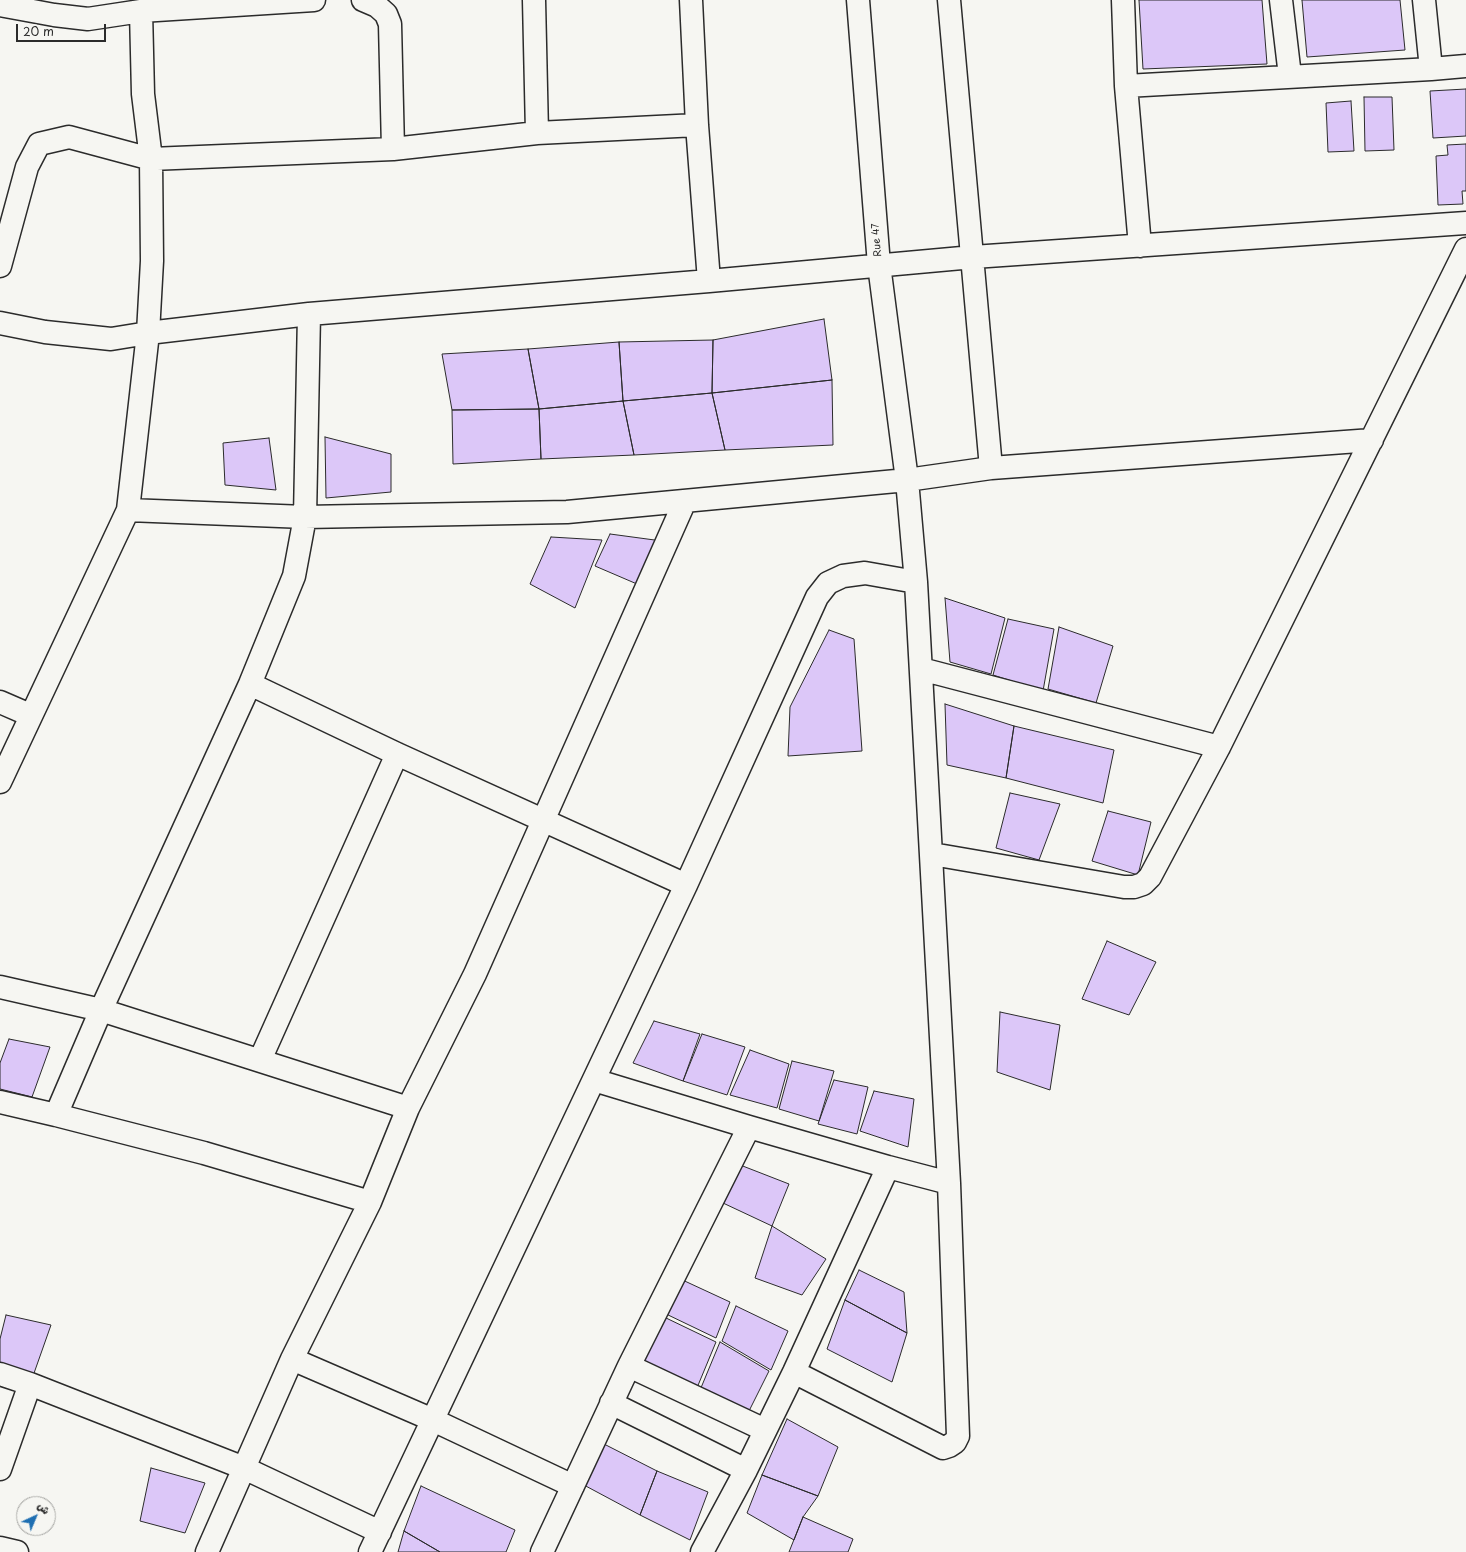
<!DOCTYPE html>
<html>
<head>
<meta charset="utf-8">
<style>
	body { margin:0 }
	#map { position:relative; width:1466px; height:1552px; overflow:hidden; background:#f6f6f2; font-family:"Playpen Sans","Playpen Sans Arabic",sans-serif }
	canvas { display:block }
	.north { position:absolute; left:16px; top:1496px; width:40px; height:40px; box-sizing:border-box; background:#f6f6f2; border:1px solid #a5a5a2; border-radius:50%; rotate:44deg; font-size:11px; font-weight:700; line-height:16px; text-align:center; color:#2b2b2b }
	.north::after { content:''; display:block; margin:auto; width:14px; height:18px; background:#1f6fb2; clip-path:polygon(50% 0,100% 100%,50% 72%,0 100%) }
	.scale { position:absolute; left:16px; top:24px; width:90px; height:18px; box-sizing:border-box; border:2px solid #2b2b2b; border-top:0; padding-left:5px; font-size:12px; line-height:14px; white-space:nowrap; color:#2b2b2b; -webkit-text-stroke:3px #f6f6f2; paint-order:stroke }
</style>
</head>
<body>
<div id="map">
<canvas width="1466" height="1552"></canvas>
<div class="north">ش</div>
<div class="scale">20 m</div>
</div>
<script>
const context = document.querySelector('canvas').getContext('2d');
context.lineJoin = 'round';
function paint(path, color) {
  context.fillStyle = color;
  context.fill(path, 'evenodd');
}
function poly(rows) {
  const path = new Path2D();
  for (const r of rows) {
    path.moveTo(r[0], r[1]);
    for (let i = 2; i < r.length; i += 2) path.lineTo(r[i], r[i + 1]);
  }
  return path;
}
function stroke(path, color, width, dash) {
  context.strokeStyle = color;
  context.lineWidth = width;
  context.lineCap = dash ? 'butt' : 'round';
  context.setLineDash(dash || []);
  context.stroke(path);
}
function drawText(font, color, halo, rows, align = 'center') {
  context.font = font + ' "Playpen Sans",sans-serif';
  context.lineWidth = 4;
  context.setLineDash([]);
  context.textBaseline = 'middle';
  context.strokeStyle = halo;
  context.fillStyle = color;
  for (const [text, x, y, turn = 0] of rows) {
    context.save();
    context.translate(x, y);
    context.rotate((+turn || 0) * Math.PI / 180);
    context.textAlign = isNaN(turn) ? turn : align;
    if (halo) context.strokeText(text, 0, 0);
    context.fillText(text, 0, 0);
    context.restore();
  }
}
const building = poly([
	[1139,0,1262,0,1267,64,1143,69,1139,0],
	[1302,0,1400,0,1405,50,1307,57,1302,0],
	[1466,89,1466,136,1433,138,1430,91,1466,89],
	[1364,97,1392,97,1394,150,1365,151,1364,97],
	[1351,101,1354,151,1328,152,1326,103,1351,101],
	[1466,144,1466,191,1462,191,1463,204,1438,205,1436,156,1448,155,1447,145,1466,144],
	[824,319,832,380,712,393,713,340,824,319],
	[713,340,712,393,623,401,619,342,713,340],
	[619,342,623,401,539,409,528,349,619,342],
	[528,349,539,409,452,410,442,354,528,349],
	[832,380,833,445,725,450,712,393,832,380],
	[712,393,725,450,634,455,623,401,712,393],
	[623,401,634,455,541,459,539,409,623,401],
	[539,409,541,459,453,464,452,410,539,409],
	[325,437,391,454,391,492,326,498,325,437],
	[269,438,276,490,225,485,223,443,269,438],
	[610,534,662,541,644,587,595,566,610,534],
	[551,537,602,540,575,608,530,584,551,537],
	[945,598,1005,618,991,674,950,662,945,598],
	[1008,619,1054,629,1043,691,993,675,1008,619],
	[1059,627,1113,646,1096,703,1048,689,1059,627],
	[829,630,854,639,862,751,788,756,790,707,829,630],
	[945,704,1014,726,1006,778,947,765,945,704],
	[1014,726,1114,750,1103,803,1006,778,1014,726],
	[1010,793,1060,804,1039,860,996,848,1010,793],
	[1108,811,1151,822,1138,875,1092,861,1108,811],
	[1107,941,1156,962,1129,1015,1082,999,1107,941],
	[1000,1012,1060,1025,1050,1090,997,1072,1000,1012],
	[654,1021,700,1034,683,1081,633,1063,654,1021],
	[702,1034,745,1047,727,1095,683,1081,702,1034],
	[9,1039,50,1047,32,1097,0,1089,0,1063,9,1039],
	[750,1050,789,1064,777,1108,730,1095,750,1050],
	[792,1061,834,1071,819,1121,779,1109,792,1061],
	[834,1080,868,1087,857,1134,818,1124,834,1080],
	[874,1091,914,1099,908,1147,860,1131,874,1091],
	[735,1163,789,1184,772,1226,723,1203,735,1163],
	[772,1226,826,1259,802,1295,755,1278,772,1226],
	[859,1270,904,1292,907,1333,845,1300,859,1270],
	[676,1277,730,1302,716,1338,664,1313,676,1277],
	[845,1300,907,1333,892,1382,827,1349,845,1300],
	[736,1306,788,1331,771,1370,722,1341,736,1306],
	[6,1315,51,1325,33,1376,0,1364,0,1339,6,1315],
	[664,1317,716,1342,694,1395,638,1363,664,1317],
	[720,1342,769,1371,745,1419,698,1395,720,1342],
	[787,1419,838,1447,818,1496,762,1475,787,1419],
	[602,1443,657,1471,640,1515,582,1484,602,1443],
	[151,1468,205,1483,185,1533,140,1521,151,1468],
	[657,1471,708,1492,690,1540,640,1515,657,1471],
	[762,1475,818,1496,803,1517,794,1540,747,1513,762,1475],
	[421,1486,515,1530,506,1552,440,1552,404,1531,421,1486],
	[803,1517,853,1539,848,1552,789,1552,803,1517],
	[404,1531,440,1552,398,1552,404,1531]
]);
const minor = poly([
	[363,0,377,6,386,14,390,24,393,149],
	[534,0,537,133],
	[691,0,697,125,709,281],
	[949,0,991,468],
	[1123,0,1126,86,1140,246],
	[1281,0,1290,76],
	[1424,0,1431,69],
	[0,5,54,15,88,19,141,11,314,0],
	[1126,86,1431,69,1466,66],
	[0,266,27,167,39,144,69,137,151,159,393,149,537,133,697,125],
	[0,323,45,332,111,339,148,333,309,314,709,281,973,257,1466,223],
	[128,510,305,517,567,512,907,480,991,468,1372,440],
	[921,669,1219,747],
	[250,684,397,754,686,885],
	[0,702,30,715],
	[0,782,128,510,148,333,152,261,151,159,143,94,141,11],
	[932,854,1124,887,1134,887,1143,884,1150,877,1219,747,1466,249],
	[0,987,101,1010,408,1108],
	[260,1060,397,754],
	[594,1080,749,1127,888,1167,949,1183],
	[0,1102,56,1115,204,1153,370,1202],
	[56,1115,101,1010,250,684,294,576,305,517,309,314],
	[292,1359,433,1420,573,1486],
	[629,1366,765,1430],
	[794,1372,943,1448,949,1446,955,1442,958,1436,949,1183,916,582,907,480,879,265,858,0],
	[0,1374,30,1384,244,1468,380,1532],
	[611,1403,746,1470],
	[0,1469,30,1384],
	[0,1548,17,1552],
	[207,1552,292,1359,370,1202,408,1108,475,974,685,501],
	[370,1552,686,885,817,597,828,583,843,576,865,573,916,582],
	[542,1552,629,1366,749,1127],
	[702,1552,746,1470,794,1372,888,1167]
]);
const streetNames = [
	["Rue 47",877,240,-95]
];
paint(building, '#dcc7f8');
stroke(building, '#2b2b2b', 1);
stroke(minor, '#2b2b2b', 25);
stroke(minor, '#f6f6f2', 22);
drawText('10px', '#2b2b2b', '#f6f6f2', streetNames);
</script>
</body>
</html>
